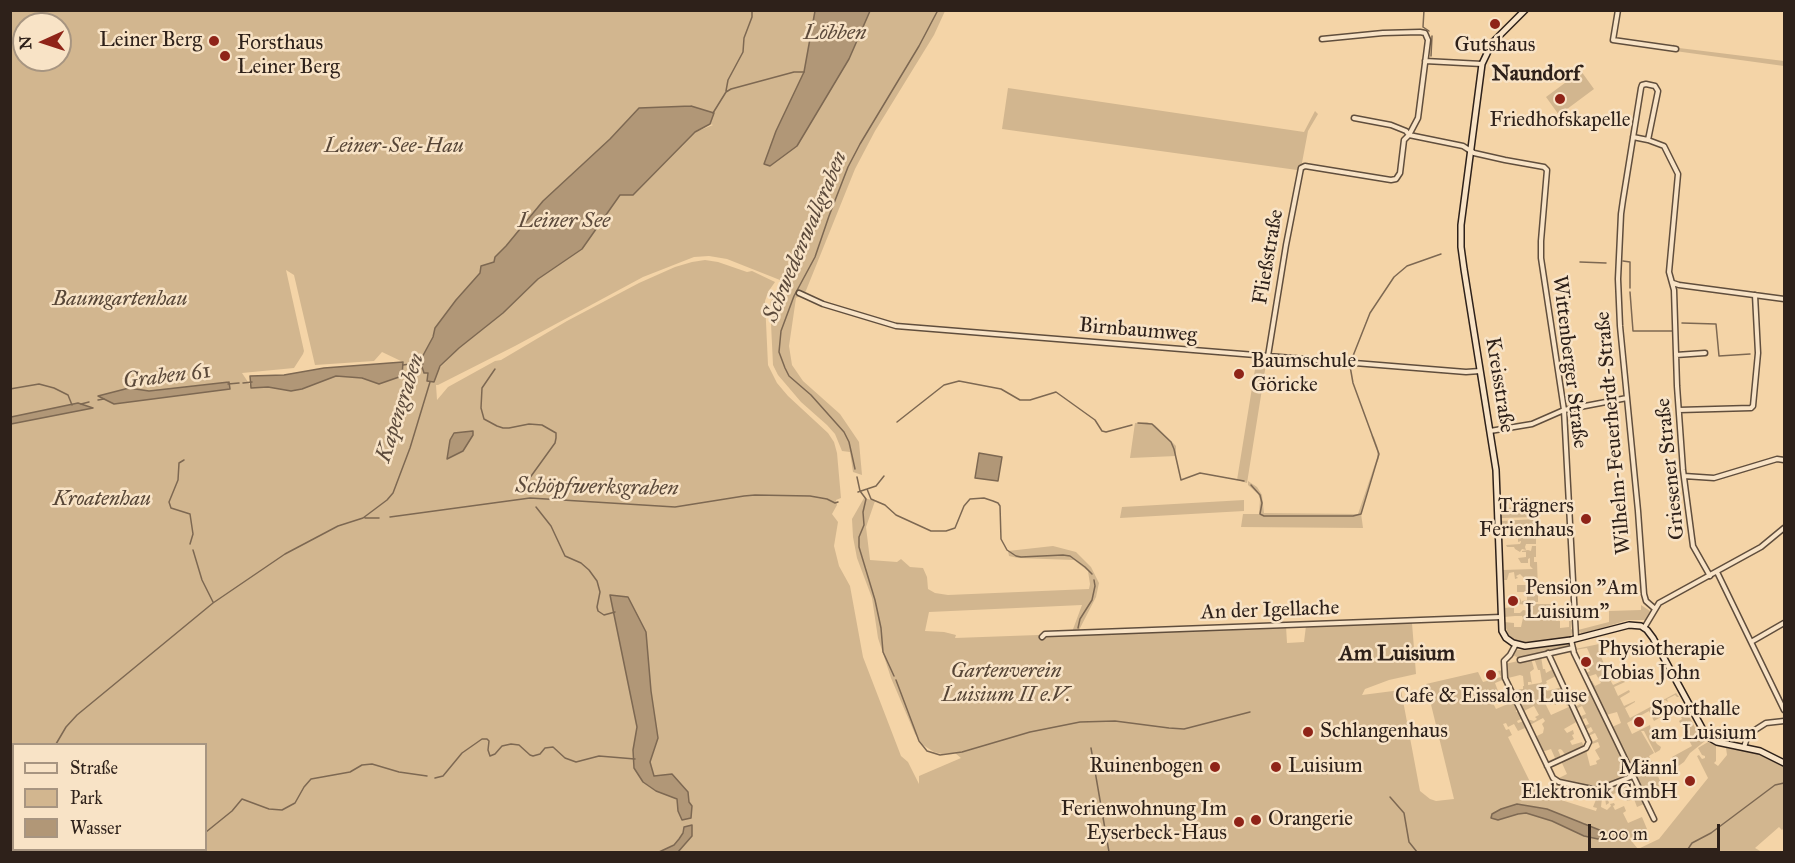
<!DOCTYPE html>
<html>
<head>
<meta charset="utf-8">
<style>
	body { margin:0 }
	#map { position:relative; width:1795px; height:863px; overflow:hidden; background:#f4d4a7; font-family:"IM FELL Great Primer",serif }
	canvas { display:block }
	.frame { position:absolute; inset:0; border:12px solid #2e211a; pointer-events:none }
	.legend { position:absolute; left:12px; top:743px; width:195px; height:108px; box-sizing:border-box; background:#f8e3c6; border:2px solid #a79581; margin:0; padding:8px 10px; list-style:none; font-size:18px; color:#2e211a }
	.legend li { display:flex; align-items:center; gap:12px; height:30px }
	.legend b { width:30px; border:2px solid #a79581 }
	.north { position:absolute; left:12px; top:12px; width:60px; height:60px; box-sizing:border-box; background:#f8e3c6; border:2px solid #a79581; border-radius:50%; rotate:267deg; font-size:16px; font-weight:700; line-height:24px; text-align:center; color:#2e211a }
	.north::after { content:''; display:block; margin:auto; width:21px; height:27px; background:#8f2418; clip-path:polygon(50% 0,100% 100%,50% 72%,0 100%) }
	.scale { position:absolute; left:1588px; top:824px; width:132px; height:27px; box-sizing:border-box; border:3px solid #2e211a; border-top:0; padding-left:8px; font-size:18px; line-height:21px; white-space:nowrap; color:#2e211a; -webkit-text-stroke:4px #f8e3c6; paint-order:stroke }
</style>
</head>
<body>
<div id="map">
<canvas width="1795" height="863"></canvas>
<div class="frame"></div>
<ul class="legend">
<li><b style="height:8px;background:#f8e3c6"></b>Straße</li>
<li><b style="height:16px;background:#d2b68f"></b>Park</li>
<li><b style="height:16px;background:#b19777"></b>Wasser</li>
</ul>
<div class="north">N</div>
<div class="scale">200 m</div>
</div>
<script>
const context = document.querySelector('canvas').getContext('2d');
context.lineJoin = 'round';
function paint(path, color) {
  context.fillStyle = color;
  context.fill(path, 'evenodd');
}
function poly(rows) {
  const path = new Path2D();
  for (const r of rows) {
    path.moveTo(r[0], r[1]);
    for (let i = 2; i < r.length; i += 2) path.lineTo(r[i], r[i + 1]);
  }
  return path;
}
function stroke(path, color, width, dash) {
  context.strokeStyle = color;
  context.lineWidth = width;
  context.lineCap = dash ? 'butt' : 'round';
  context.setLineDash(dash || []);
  context.stroke(path);
}
function drawText(font, color, halo, rows, align = 'center') {
  context.font = font + ' "IM FELL Great Primer",serif';
  context.lineWidth = 5;
  context.setLineDash([]);
  context.textBaseline = 'middle';
  context.strokeStyle = halo;
  context.fillStyle = color;
  for (const [text, x, y, turn = 0] of rows) {
    context.save();
    context.translate(x, y);
    context.rotate((+turn || 0) * Math.PI / 180);
    context.textAlign = isNaN(turn) ? turn : align;
    if (halo) context.strokeText(text, 0, 0);
    context.fillText(text, 0, 0);
    context.restore();
  }
}
const green = poly([
	[10,11,815,11,804,72,776,131,764,164,797,145,849,59,870,11,945,11,934,35,875,131,855,169,805,293,796,298,789,346,792,365,803,381,840,414,859,442,862,475,853,472,850,452,842,451,835,434,827,425,801,402,778,375,773,365,770,303,780,286,785,282,727,259,709,256,694,257,643,277,515,346,438,385,436,385,437,400,448,387,495,361,501,360,567,321,639,283,675,267,692,262,705,260,718,262,747,272,752,271,775,282,768,292,765,301,768,365,777,383,788,396,828,433,834,442,837,453,841,498,836,500,837,505,832,514,838,522,834,546,839,566,850,586,863,657,901,756,908,762,919,784,919,776,961,758,955,753,942,754,934,752,923,745,915,734,891,678,878,638,872,598,857,558,853,537,852,519,864,498,875,501,866,527,870,560,897,562,901,559,910,567,923,568,927,577,928,589,935,593,948,595,1089,589,1090,584,1088,571,1074,560,1018,558,1009,556,1008,551,1053,546,1076,552,1091,567,1099,583,1096,597,1078,632,1072,632,1082,605,929,612,925,631,944,632,956,635,955,638,1286,626,1287,643,1304,642,1306,626,1412,623,1416,674,1389,680,1365,689,1362,695,1401,690,1420,791,1430,799,1436,801,1454,799,1426,684,1478,672,1483,682,1501,677,1498,671,1503,670,1505,679,1495,683,1498,691,1489,695,1496,709,1515,701,1518,709,1516,710,1516,712,1520,711,1523,718,1517,721,1518,723,1524,721,1525,728,1518,731,1514,724,1508,727,1506,723,1503,724,1506,730,1509,729,1512,735,1508,737,1533,788,1548,792,1553,782,1560,784,1556,793,1558,799,1596,811,1597,808,1593,807,1597,797,1588,795,1589,791,1600,792,1599,797,1602,798,1601,807,1607,810,1611,806,1610,804,1614,803,1615,805,1613,806,1615,810,1624,806,1626,811,1623,813,1628,823,1642,817,1647,829,1636,834,1637,836,1629,838,1638,849,1659,839,1708,778,1697,756,1699,755,1702,759,1705,758,1705,756,1702,755,1698,748,1708,742,1716,746,1716,761,1714,763,1718,766,1727,755,1726,748,1756,753,1784,767,1784,828,1782,830,1779,827,1755,848,1762,852,678,852,692,836,684,827,683,833,680,839,674,845,659,852,11,852,11,424,91,408,78,403,11,417],
	[24,24,60,24,60,60,24,60],
	[639,108,713,113,710,124,713,125,695,132,633,195,620,195,582,249,538,279,503,313,459,348,427,381,428,373,420,361,433,337,435,328,456,300,480,273,494,262,495,257,506,246,543,201,610,139],
	[286,270,294,275,315,365,374,361,382,352,403,362,379,384,362,378,336,376,302,389,291,391,268,387,252,388,242,373,294,368,303,354,304,351],
	[209,384,114,404,129,388,149,391],
	[610,595,651,691,658,738,650,762,654,776,688,792,689,802,682,820,678,811,677,799,656,791,643,782,634,768,633,750,637,727],
	[14,744,206,744,206,850,14,850],
	[1501,809,1585,823,1584,836,1552,821,1526,813,1491,818,1492,814],
	[1673,44,1679,48,1784,61,1784,66,1675,51],
	[1581,71,1594,89,1559,115,1546,97],
	[1008,88,1304,132,1315,111,1318,114,1308,131,1301,168,1297,170,1002,129],
	[1257,357,1267,358,1247,483,1237,480],
	[1147,422,1155,425,1176,446,1176,456,1130,458,1135,423],
	[1371,435,1374,437,1378,448,1379,458,1372,475,1361,513,1363,528,1241,527,1243,514,1259,514,1260,499,1258,494,1248,485,1248,481,1257,487,1262,495,1264,513,1358,514,1377,458,1377,451],
	[1244,500,1244,511,1120,518,1122,507],
	[1523,507,1527,509,1530,515,1536,517,1501,518,1501,508],
	[1535,519,1534,531,1529,531,1529,533,1536,533,1536,544,1526,544,1525,547,1526,550,1522,549,1520,552,1515,549,1514,547,1507,547,1506,545,1520,544,1521,542,1521,541,1518,542,1518,533,1524,533,1525,525,1511,524,1511,530,1501,530,1501,521],
	[1532,546,1536,546,1536,557,1534,557,1534,562,1537,562,1538,589,1533,590,1530,586,1530,589,1527,589,1527,592,1517,592,1517,585,1530,585,1532,581,1528,581,1528,579,1525,579,1520,574,1516,576,1518,578,1515,579,1514,572,1509,573,1507,580,1503,580,1503,570,1533,569,1530,566,1530,558,1528,559,1528,563,1521,563,1518,558,1526,557,1526,552,1522,552,1522,551,1528,550,1531,551],
	[1528,592,1535,592,1535,594,1538,594,1538,602,1533,602,1533,604,1552,604,1552,607,1549,608,1548,610,1545,610,1544,606,1543,606,1543,612,1549,612,1550,609,1556,609,1559,610,1559,612,1564,612,1556,614,1556,621,1560,621,1560,628,1569,627,1569,621,1571,621,1571,629,1573,630,1571,636,1559,639,1523,642,1513,639,1508,634,1504,622,1514,623,1514,627,1521,627,1523,618,1522,616,1515,616,1504,617,1504,608,1514,607,1514,613,1520,613,1523,610,1529,611,1532,605,1517,604,1517,598,1520,598,1522,603,1522,601,1527,600,1527,596,1523,595,1528,595],
	[1641,605,1650,611,1645,620,1628,620,1582,634,1578,630,1609,622,1609,611,1641,610],
	[1568,642,1569,647,1552,651,1520,659,1513,655,1517,650,1532,649],
	[1604,643,1605,649,1599,652,1608,673,1618,668,1619,670,1608,676,1613,685,1624,680,1625,682,1614,687,1618,696,1629,690,1630,692,1620,698,1624,706,1635,701,1635,702,1625,708,1630,718,1676,693,1679,697,1677,697,1675,695,1667,699,1668,702,1665,700,1656,705,1661,717,1654,721,1649,711,1627,723,1632,734,1650,725,1652,734,1656,736,1655,741,1657,744,1661,747,1660,750,1655,753,1644,731,1641,731,1654,753,1649,756,1661,783,1658,788,1644,794,1612,727,1621,723,1617,712,1606,715,1590,681,1592,681,1595,686,1601,683,1597,676,1596,674,1587,677,1586,673,1590,671,1588,668,1594,664,1587,648,1575,650,1575,649],
	[1541,656,1543,669,1545,669,1546,673,1553,669,1556,676,1546,681,1547,683,1544,685,1547,691,1562,687,1570,704,1567,706,1562,695,1557,698,1557,704,1555,705,1554,703,1550,705,1545,696,1542,697,1551,715,1571,706,1578,721,1564,729,1567,733,1573,730,1574,734,1572,735,1574,739,1570,741,1572,745,1582,742,1584,747,1566,756,1562,750,1560,749,1558,750,1561,757,1549,763,1548,761,1555,758,1551,749,1542,752,1537,740,1538,739,1537,736,1543,733,1544,728,1542,724,1545,721,1543,718,1530,725,1527,719,1534,721,1537,719,1535,717,1539,715,1534,706,1524,711,1514,690,1523,689,1523,686,1524,686,1523,676,1520,675,1508,678,1505,664,1531,658,1534,669,1530,672,1532,684,1531,682,1528,682,1528,685,1540,683,1542,682,1540,670,1538,670,1534,658],
	[1591,692,1629,772,1627,776,1624,770,1621,771,1622,778,1598,789,1557,779,1567,774,1561,761,1586,750,1590,766,1597,764,1596,761,1600,759,1595,750,1600,747,1598,742,1592,744,1592,742,1598,739,1595,733,1588,736,1588,734,1593,731,1591,727,1585,730,1584,726,1589,724,1586,718,1581,720,1579,717,1586,714,1582,706,1576,709,1575,707,1580,704,1577,699,1572,701,1571,699],
	[1683,705,1699,735,1705,741,1690,753,1684,762,1677,767,1672,757,1692,746,1679,721,1682,719,1676,707],
	[1631,778,1644,804,1637,807,1634,799,1627,801,1623,793,1619,794,1618,792,1607,797,1609,803,1606,805,1605,797,1606,789,1608,788,1610,792,1613,790,1612,786,1621,782,1623,786,1627,784,1625,780]
]);
const water = poly([
	[815,11,870,11,849,59,797,146,770,166,764,164,776,131,804,72,815,11],
	[691,106,714,113,710,124,695,132,633,195,620,195,582,249,538,279,503,313,459,348,440,366,434,382,427,381,428,373,424,373,420,361,433,337,435,328,456,300,480,273,481,266,494,262,495,257,506,246,543,201,610,139,639,108,691,106],
	[403,362,402,376,379,384,362,378,336,376,302,389,291,391,268,387,251,388,250,376,284,375,324,368,403,362],
	[229,382,230,389,114,404,98,396,129,388,149,391,229,382],
	[78,403,93,408,11,424,11,417,78,403],
	[473,431,473,435,463,451,447,459,450,440,454,433,473,431],
	[979,453,1002,457,998,481,975,478,979,453],
	[610,595,628,597,646,632,651,691,658,738,650,762,654,776,672,774,688,792,689,802,692,806,691,818,682,820,678,811,677,799,656,791,643,782,634,768,633,750,637,727,610,595],
	[1517,804,1547,809,1602,831,1604,835,1602,839,1598,839,1584,836,1552,821,1526,813,1518,814,1498,820,1491,818,1492,814,1501,809,1517,804],
	[692,825,692,836,678,852,659,852,674,845,679,839,683,833,684,827,692,825]
]);
const stream = poly([
	[1424,10,1423,27,1429,31],
	[1431,56,1432,36],
	[726,91,728,80,743,52,744,38,752,17,752,10],
	[713,113,726,92,731,89,794,72,804,72],
	[1623,261,1630,262,1630,288],
	[1580,262,1606,263],
	[1630,292,1633,331,1672,331],
	[1682,323,1716,324,1719,356,1750,354],
	[1351,361,1370,313,1394,277,1407,266,1441,254],
	[417,364,423,364],
	[403,365,410,364],
	[495,369,482,388,481,408,484,419,497,426,503,428,509,428,529,424,542,425,556,433,556,438,555,443,529,479,528,491],
	[243,383,252,382],
	[228,384,239,383],
	[10,389,39,384,54,388,68,395,72,405],
	[98,400,104,399],
	[81,404,89,402],
	[897,422,944,385,959,381,1001,389,1020,400,1030,400,1056,392,1095,420,1102,431,1106,432,1132,425],
	[1138,423,1152,424,1171,442,1174,449,1181,480,1200,473,1244,481],
	[184,460,179,463,178,480,169,502,171,508,190,514,193,534,190,544],
	[855,469,849,442,844,432,811,395,789,376,785,368,779,352,781,331,794,296,815,257,829,216,848,167,860,144,919,46,938,10],
	[857,477,860,491,866,499,863,512,864,525,859,537,859,547,875,600,881,628,883,652,894,676],
	[1251,485,1260,495,1262,503,1260,514,1264,516,1353,516,1361,514,1379,454,1353,383,1350,366],
	[867,489,871,499,885,505,896,515,931,531,946,531,955,528,964,506,970,499,984,498,993,501,998,503,1000,506,1001,539,1007,550,1016,556,1021,557,1063,555,1070,556,1085,567,1092,574],
	[858,492,876,486,884,476],
	[536,507,551,526,565,556,581,563,589,570,597,581,600,592,597,607,598,611,604,615,615,612],
	[390,517,530,498,675,507,744,496,755,495,810,496,827,499,835,503,838,502],
	[365,518,379,518],
	[193,550,202,580,213,602],
	[1078,628,1080,619,1092,600,1095,586,1094,580],
	[896,680,919,741,927,751,940,755,962,752,1030,732,1080,722,1115,721,1169,728,1184,729,1250,712],
	[56,744,66,727,77,715,213,603,285,554,338,526,363,518,387,500,393,493,410,448,430,382],
	[1091,748,1109,852],
	[435,778,443,776,462,753,482,739,487,739,489,741,488,750,490,756,495,754,502,746,511,744,519,745,530,755,533,756,540,754,545,748,553,747,565,758,576,762,599,756,635,759],
	[1390,797,1404,813,1409,842,1417,852],
	[10,819,14,814],
	[206,832,232,811,242,799,269,809,282,810,295,803,304,787,311,779,350,772,362,765,372,764,399,772,427,776],
	[10,841,14,839],
	[1686,852,1692,843,1711,833,1775,785,1784,783]
]);
const minor = poly([
	[1618,10,1613,40,1676,49],
	[1425,61,1482,64],
	[1354,118,1391,125,1406,131,1409,135,1463,146,1474,153,1505,160,1544,167,1547,170,1541,241,1541,258,1564,410,1576,638],
	[1633,137,1648,140,1658,91,1655,86,1646,84,1642,85,1641,88,1623,200,1621,214,1618,279,1620,326,1638,511,1644,594,1646,601,1654,608],
	[1648,140,1664,146,1678,174,1669,272,1674,290,1677,386,1683,470,1693,546,1710,576],
	[1673,283,1679,285,1784,299],
	[799,293,823,304,896,326,1466,372,1480,371],
	[1676,355,1705,353],
	[1268,356,1286,245,1301,168,1305,166,1391,180,1396,179,1400,173,1404,140,1409,135,1418,118,1428,40,1425,33,1420,32,1383,33,1322,39],
	[1679,410,1751,408,1753,406,1758,353,1755,295],
	[1490,431,1532,424,1564,410,1627,398],
	[1684,476,1714,478,1777,459,1784,460],
	[1717,572,1784,710],
	[1644,628,1659,603,1761,547,1784,528],
	[1042,637,1045,634,1501,617],
	[1571,640,1574,653,1654,819],
	[1751,642,1784,623],
	[1516,644,1510,655,1504,661,1505,678,1553,778,1559,782,1597,790,1633,776],
	[1520,660,1573,648],
	[1744,747,1747,738,1755,730,1766,723,1784,721],
	[1547,766,1586,748,1589,742,1548,653]
]);
const secondary = poly([
	[1525,10,1492,43,1482,64,1461,225,1461,247,1464,269,1496,470,1502,631,1506,638,1513,643,1525,646,1571,640,1629,625,1641,626,1647,630,1653,638,1702,728,1710,738,1717,742,1760,751,1784,763]
]);
const markers = [
	[1495,24,6,"#8f2418"],
	[214,41,6,"#8f2418"],
	[225,56,6,"#8f2418"],
	[1560,99,6,"#8f2418"],
	[1239,374,6,"#8f2418"],
	[1586,519,6,"#8f2418"],
	[1513,601,6,"#8f2418"],
	[1586,662,6,"#8f2418"],
	[1491,675,6,"#8f2418"],
	[1639,722,6,"#8f2418"],
	[1308,732,6,"#8f2418"],
	[1215,767,6,"#8f2418"],
	[1276,767,6,"#8f2418"],
	[1690,781,6,"#8f2418"],
	[1256,820,6,"#8f2418"],
	[1239,822,6,"#8f2418"]
];
const poiNames = [
	["Leiner Berg",202,41,"right"],
	["Forsthaus",237,44],
	["Leiner Berg",237,68],
	["Gutshaus",1495,46,"center"],
	["Friedhofskapelle",1560,121,"center"],
	["Baumschule",1251,362],
	["Göricke",1251,386],
	["Trägners",1574,507,"right"],
	["Ferienhaus",1574,531,"right"],
	["Pension \"Am",1525,589],
	["Luisium\"",1525,613],
	["Physiotherapie",1598,650],
	["Tobias John",1598,674],
	["Cafe & Eissalon Luise",1491,697,"center"],
	["Sporthalle",1651,710],
	["am Luisium",1651,734],
	["Schlangenhaus",1320,732],
	["Ruinenbogen",1203,767,"right"],
	["Luisium",1288,767],
	["Männl",1678,769,"right"],
	["Elektronik GmbH",1678,793,"right"],
	["Ferienwohnung Im",1227,810,"right"],
	["Eyserbeck-Haus",1227,834,"right"],
	["Orangerie",1268,820]
];
const parkNames = [
	["Leiner-See-Hau",394,147],
	["Baumgartenhau",120,300],
	["Kroatenhau",102,500],
	["Gartenverein",1006,672],
	["Luisium II e.V.",1006,696]
];
const streetNames = [
	["Fließstraße",1269,257,-80],
	["Birnbaumweg",1138,331,5],
	["Wittenberger Straße",1569,362,83],
	["Kreisstraße",1499,385,81],
	["Wilhelm-Feuerherdt-Straße",1614,433,-95],
	["Griesener Straße",1671,469,-96],
	["An der Igellache",1270,611,-2]
];
const waterNames = [
	["Löbben",835,34],
	["Leiner See",564,222],
	["Schwedenwallgraben",806,237,-67],
	["Graben 61",167,377,-7],
	["Kapengraben",401,408,-72],
	["Schöpfwerksgraben",597,488,1]
];
const neighbourhoodNames = [
	["Naundorf",1536,75],
	["Am Luisium",1397,655]
];
paint(green, '#d2b68f');
paint(water, '#b19777');
stroke(water, '#7d6852', 1.5);
stroke(stream, '#7d6852', 1.5);
stroke(minor, '#604e3d', 7);
stroke(secondary, '#2e211a', 8);
stroke(minor, '#f8e3c6', 4);
stroke(secondary, '#f8e3c6', 5);
for (const [x, y, r, color] of markers) {
  const dot = new Path2D();
  dot.arc(x, y, r, 0, 2 * Math.PI);
  context.fillStyle = color;
  context.fill(dot);
  stroke(dot, '#f8e3c6', 2);
}
drawText('21px', '#2e211a', '#f8e3c6', poiNames, 'left');
drawText('italic 21px', '#574637', '#f8e3c6', parkNames);
drawText('21px', '#2e211a', '#f8e3c6', streetNames);
drawText('italic 22px', '#5c4a3b', '#f8e3c6', waterNames);
drawText('bold 22px', '#2e211a', '#f8e3c6', neighbourhoodNames);
</script>
</body>
</html>
